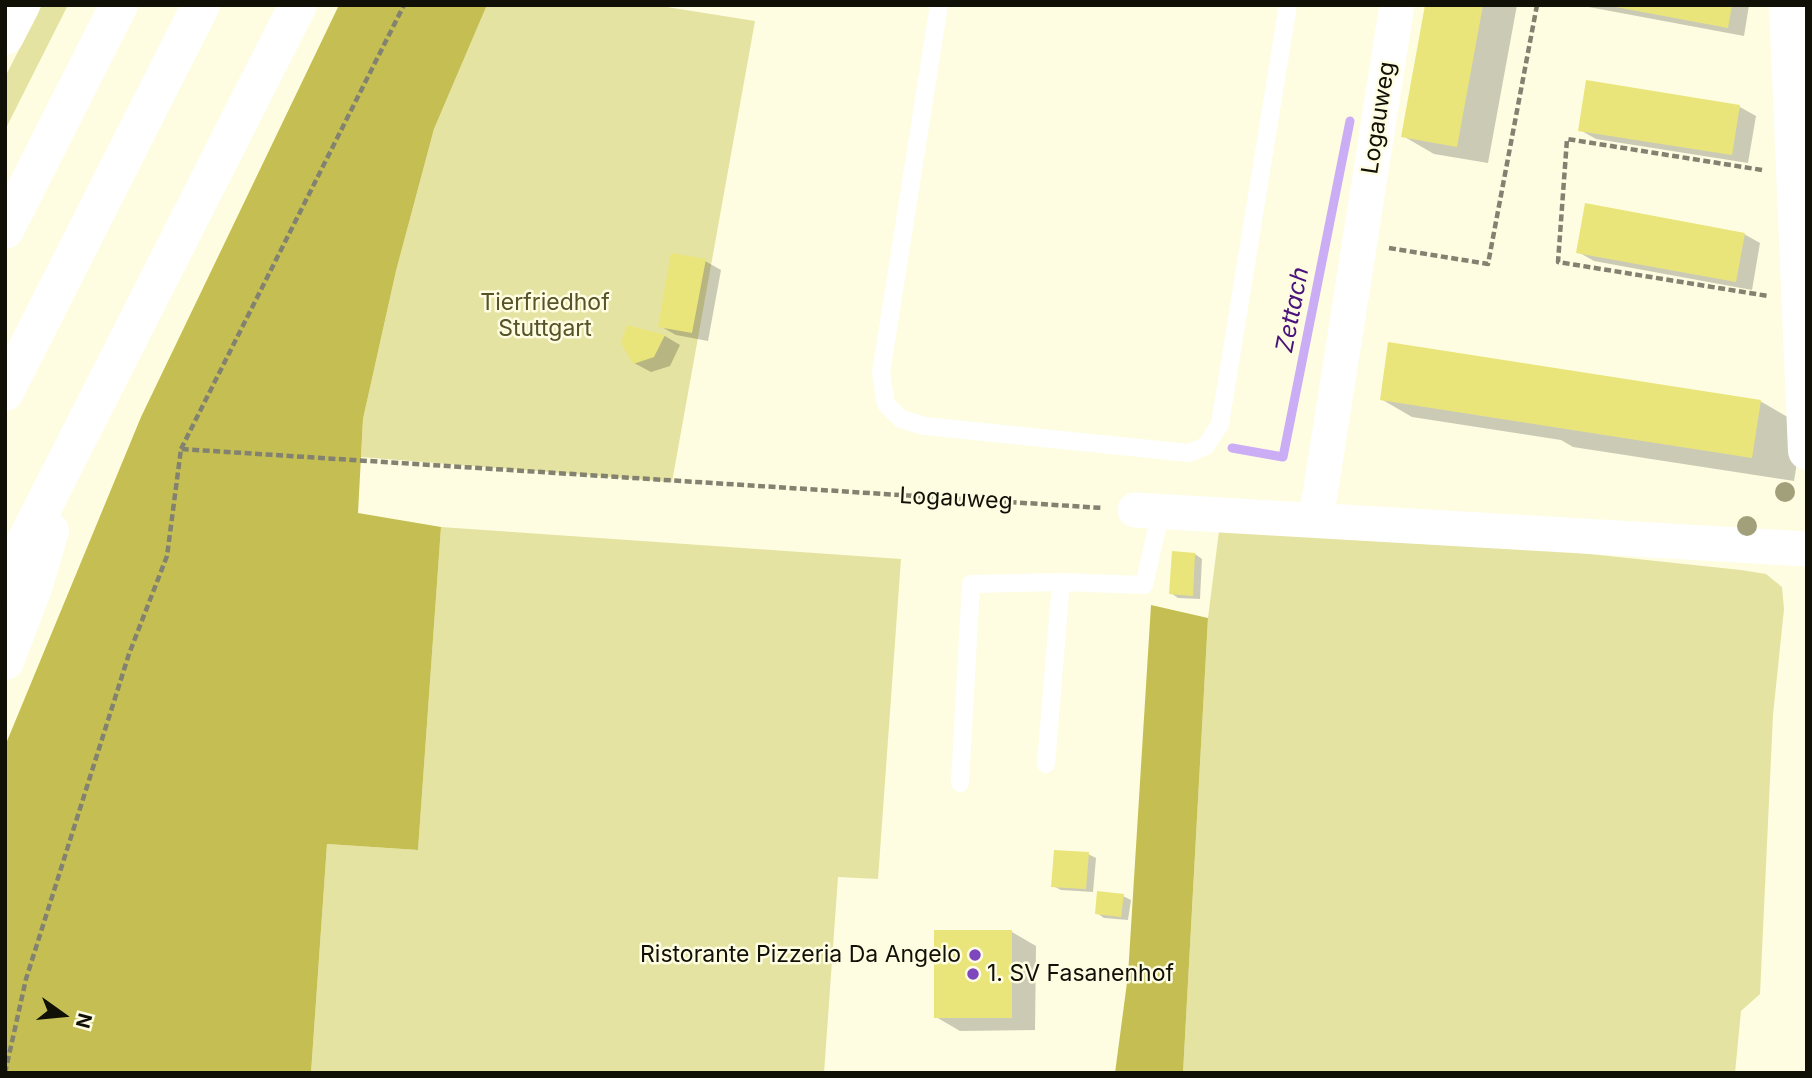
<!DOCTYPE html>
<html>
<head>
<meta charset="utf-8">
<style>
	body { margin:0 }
	#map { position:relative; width:1812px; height:1078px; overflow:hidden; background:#fefde2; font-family:Inter,sans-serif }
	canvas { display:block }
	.frame { position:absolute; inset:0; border:7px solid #111007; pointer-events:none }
	.north { position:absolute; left:28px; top:980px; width:70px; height:70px; -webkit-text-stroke:5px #fefde2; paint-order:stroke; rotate:105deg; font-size:19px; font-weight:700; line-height:28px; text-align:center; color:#111007 }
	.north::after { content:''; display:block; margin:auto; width:24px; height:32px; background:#111007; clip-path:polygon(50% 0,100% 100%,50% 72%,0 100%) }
</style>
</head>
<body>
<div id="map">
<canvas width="1812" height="1078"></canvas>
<div class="frame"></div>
<div class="north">N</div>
</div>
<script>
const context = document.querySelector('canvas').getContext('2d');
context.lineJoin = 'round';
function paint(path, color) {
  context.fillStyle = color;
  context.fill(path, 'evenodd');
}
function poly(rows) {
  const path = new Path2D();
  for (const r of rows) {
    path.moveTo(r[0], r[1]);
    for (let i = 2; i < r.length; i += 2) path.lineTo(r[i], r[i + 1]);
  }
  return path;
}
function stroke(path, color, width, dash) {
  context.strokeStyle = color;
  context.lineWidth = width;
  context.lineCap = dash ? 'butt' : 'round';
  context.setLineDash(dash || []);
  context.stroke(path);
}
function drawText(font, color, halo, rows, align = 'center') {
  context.font = font + ' Inter,sans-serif';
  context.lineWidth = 5;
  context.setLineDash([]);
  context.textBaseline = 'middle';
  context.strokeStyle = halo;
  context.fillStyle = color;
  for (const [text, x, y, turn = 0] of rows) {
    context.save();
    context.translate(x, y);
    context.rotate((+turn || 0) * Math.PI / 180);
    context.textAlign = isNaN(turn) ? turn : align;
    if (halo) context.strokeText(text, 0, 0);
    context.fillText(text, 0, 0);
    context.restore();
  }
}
const green = poly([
	[42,5,68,5,5,130,5,77],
	[487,5,654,5,755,21,672,482,361,457,363,419,396,271,434,129],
	[1221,515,1741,570,1766,574,1782,587,1784,609,1773,715,1760,994,1741,1011,1735,1073,1183,1073,1208,618],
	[441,527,901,559,878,879,838,877,824,1073,311,1073,327,844,418,850]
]);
const forest = poly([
	[339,5,487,5,434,129,396,271,363,419,358,513,441,527,418,850,327,844,311,1073,5,1073,5,746,141,417],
	[1151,605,1208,618,1183,1073,1115,1073,1128,975]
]);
const shadow = poly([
	[1427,5,1517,5,1488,163,1434,154,1403,136],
	[1578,5,1749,5,1744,36],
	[1588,82,1740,107,1756,116,1748,163,1596,139,1580,130],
	[1744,234,1760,243,1752,290,1594,261,1578,252],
	[705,261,721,270,708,341,676,335,660,326],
	[628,327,665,336,680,345,670,366,651,372,634,363],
	[1381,399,1760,401,1803,426,1794,481,1573,447,1561,440,1412,417],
	[1195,554,1202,559,1200,599,1178,598,1171,593],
	[1088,854,1096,858,1093,892,1061,890,1053,886],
	[1123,896,1131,900,1128,920,1104,918,1097,913],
	[1012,932,1036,946,1035,1030,960,1031,936,1017]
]);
const stream = poly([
	[1232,448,1283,457,1350,121]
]);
const building = poly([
	[1425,5,1483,5,1457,147,1401,137],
	[1605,5,1732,5,1728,28],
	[1586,80,1740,105,1732,155,1578,131],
	[1585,203,1745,233,1736,282,1576,253],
	[671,253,706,259,692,333,658,327],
	[627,325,665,335,654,357,633,364,621,343],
	[1388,342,1761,400,1752,458,1380,400],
	[1172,551,1195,553,1193,596,1169,594],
	[1054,850,1089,852,1086,889,1051,887],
	[1097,891,1124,894,1121,917,1095,914],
	[934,930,1012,930,1012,1018,934,1018]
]);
const path = poly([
	[1762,170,1567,139,1558,262,1768,296],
	[1389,248,1488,264,1537,5],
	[181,449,404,5],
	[5,1073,26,979,129,654,167,556,181,449,1103,508]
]);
const lane = poly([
	[939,5,881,373,886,404,901,419,925,426,1189,453,1206,446,1220,424,1288,5],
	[1046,764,1061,582],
	[960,783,971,584,1061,582,1144,585,1161,511]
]);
const street = poly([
	[1135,510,1807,549],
	[1316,520,1397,5]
]);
const secondary = poly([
	[1788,5,1807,451]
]);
const highway = poly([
	[5,36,21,5],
	[5,230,119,5],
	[5,392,201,5],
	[5,582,298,5],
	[5,661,33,588,50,531]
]);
const trees = [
	[1785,492],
	[1747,526]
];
const markers = [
	[975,955,7,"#7f47bd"],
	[973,974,7,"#7f47bd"]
];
const streetNames = [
	["Logauweg",1379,118,-81],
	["Logauweg",956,499,3]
];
const parkNames = [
	["Tierfriedhof",545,303],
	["Stuttgart",545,329]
];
const poiNames = [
	["Ristorante Pizzeria Da Angelo",961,955],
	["1. SV Fasanenhof",987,974,"left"]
];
const waterNames = [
	["Zettach",1293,310,-79]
];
paint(green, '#e5e3a2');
paint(forest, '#c5bf53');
paint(shadow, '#0003');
stroke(stream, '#caadf5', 9);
paint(building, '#eae57a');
stroke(path, '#838270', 4.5, [7, 3.5]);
stroke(lane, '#fff', 18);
stroke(street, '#fff', 35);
stroke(secondary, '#fff', 38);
stroke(highway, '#fff', 38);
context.fillStyle = '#a1a07b';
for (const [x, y] of trees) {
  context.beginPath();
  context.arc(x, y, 10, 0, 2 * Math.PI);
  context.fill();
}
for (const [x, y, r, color] of markers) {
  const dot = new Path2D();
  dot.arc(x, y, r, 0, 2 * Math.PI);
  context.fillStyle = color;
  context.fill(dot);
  stroke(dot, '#fefde2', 2.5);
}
drawText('23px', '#111007', '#fefde2', streetNames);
drawText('23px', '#555327', '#fefde2', parkNames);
drawText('23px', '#111007', '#fefde2', poiNames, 'right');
drawText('italic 24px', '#4a127b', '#fefde2', waterNames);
</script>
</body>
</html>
